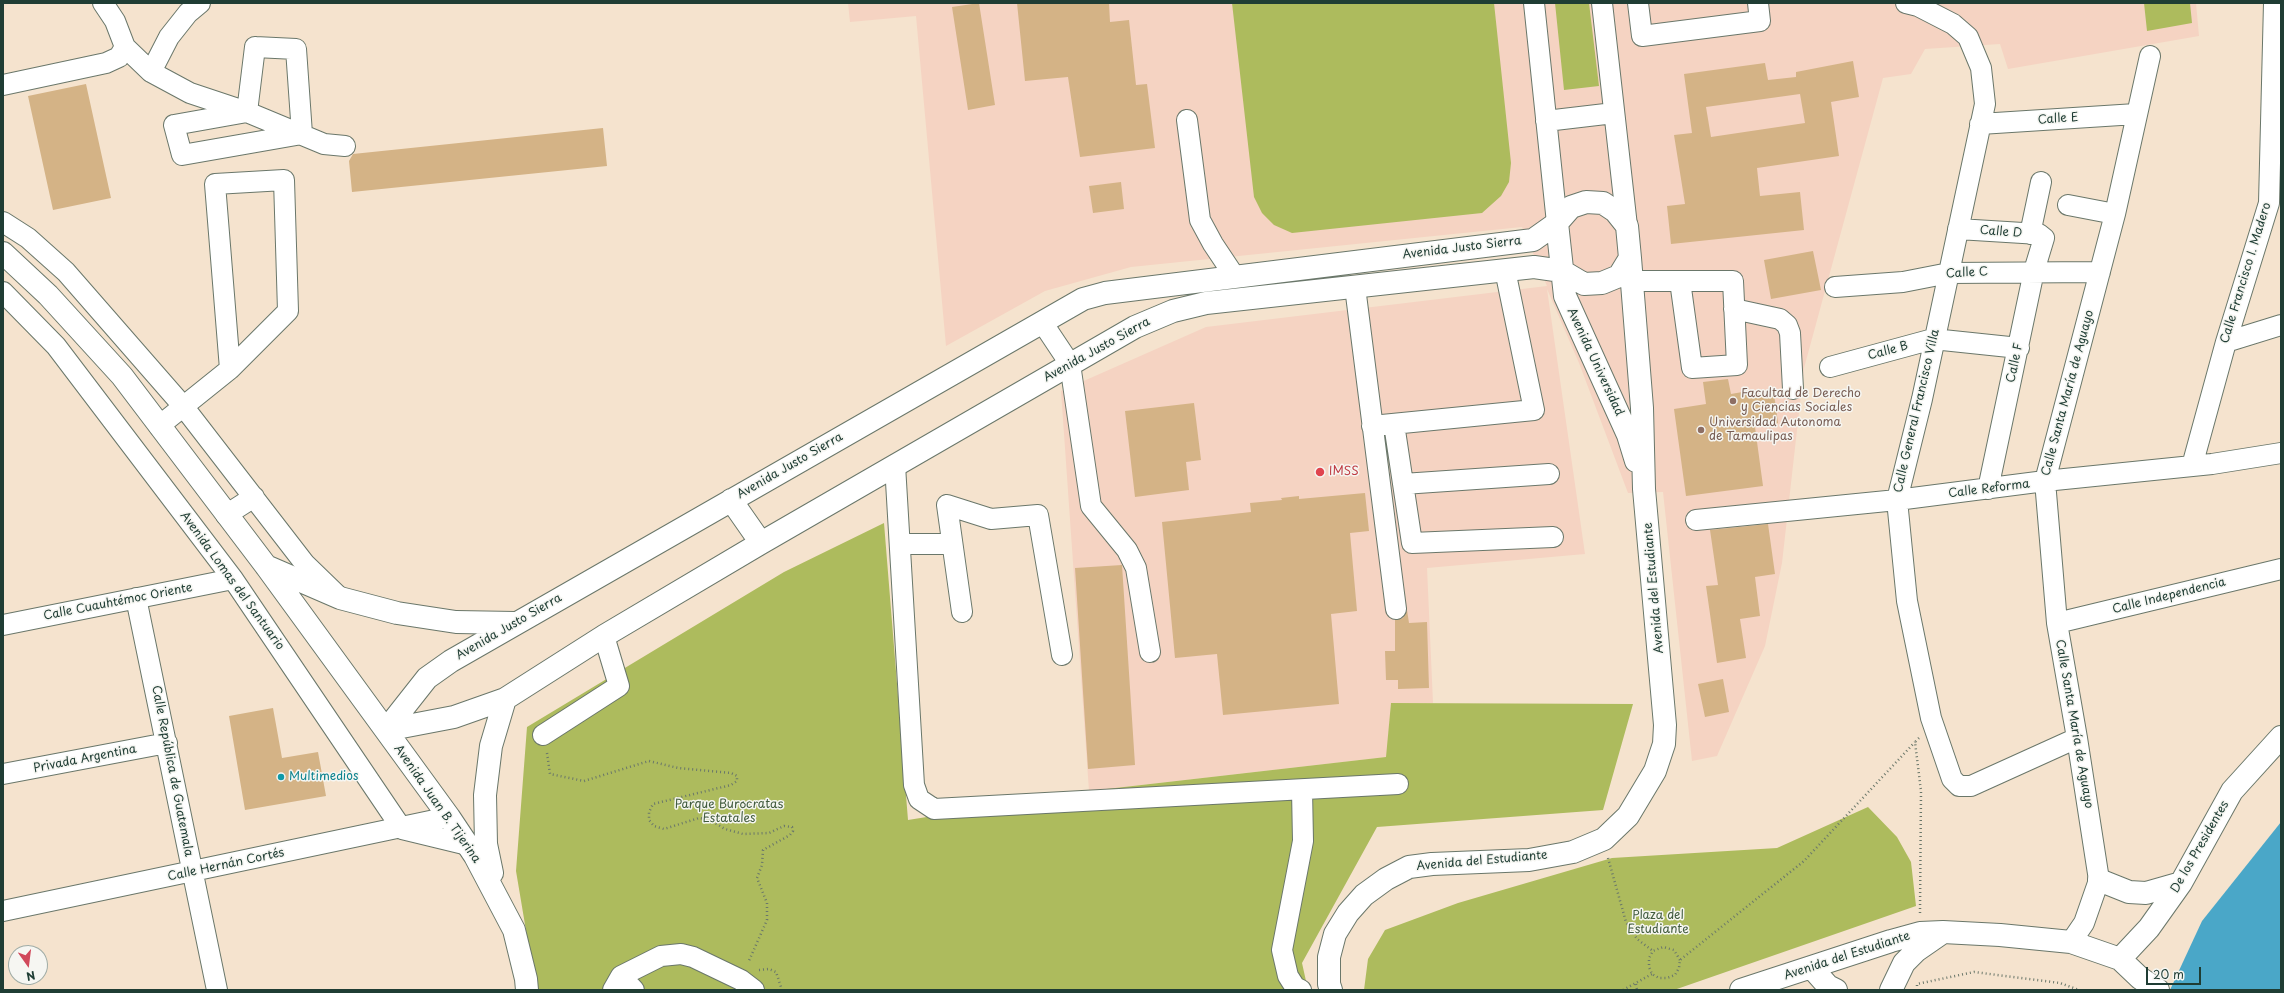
<!DOCTYPE html>
<html>
<head>
<meta charset="utf-8">
<style>
	body { margin:0 }
	#map { position:relative; width:2284px; height:993px; overflow:hidden; background:#f5e3ce; font-family:"Playpen Sans",sans-serif }
	canvas { display:block }
	.frame { position:absolute; inset:0; border:4px solid #1f3d34; pointer-events:none }
	.north { position:absolute; left:8px; top:945px; width:40px; height:40px; box-sizing:border-box; background:#f6f6f2; border:1px solid #a0aca6; border-radius:50%; rotate:166deg; font-size:11px; font-weight:700; line-height:16px; text-align:center; color:#1f3d34 }
	.north::after { content:''; display:block; margin:auto; width:14px; height:18px; background:#d1495b; clip-path:polygon(50% 0,100% 100%,50% 72%,0 100%) }
	.scale { position:absolute; left:2146px; top:967px; width:55px; height:18px; box-sizing:border-box; border:2px solid #1f3d34; border-top:0; padding-left:5px; font-size:12px; line-height:14px; white-space:nowrap; color:#1f3d34; -webkit-text-stroke:3px #f6f6f2; paint-order:stroke }
</style>
</head>
<body>
<div id="map">
<canvas width="2284" height="993"></canvas>
<div class="frame"></div>
<div class="north">N</div>
<div class="scale">20 m</div>
</div>
<script>
const context = document.querySelector('canvas').getContext('2d');
context.lineJoin = 'round';
function paint(path, color) {
  context.fillStyle = color;
  context.fill(path, 'evenodd');
}
function poly(rows) {
  const path = new Path2D();
  for (const r of rows) {
    path.moveTo(r[0], r[1]);
    for (let i = 2; i < r.length; i += 2) path.lineTo(r[i], r[i + 1]);
  }
  return path;
}
function stroke(path, color, width, dash) {
  context.strokeStyle = color;
  context.lineWidth = width;
  context.lineCap = dash ? 'butt' : 'round';
  context.setLineDash(dash || []);
  context.stroke(path);
}
function drawText(font, color, halo, rows, align = 'center') {
  context.font = font + ' "Playpen Sans",sans-serif';
  context.lineWidth = 3;
  context.setLineDash([]);
  context.textBaseline = 'middle';
  context.strokeStyle = halo;
  context.fillStyle = color;
  for (const [text, x, y, turn = 0] of rows) {
    context.save();
    context.translate(x, y);
    context.rotate((+turn || 0) * Math.PI / 180);
    context.textAlign = isNaN(turn) ? turn : align;
    if (halo) context.strokeText(text, 0, 0);
    context.fillText(text, 0, 0);
    context.restore();
  }
}
const built = poly([
	[848,3,2196,3,2199,36,2008,69,2000,44,1925,49,1911,74,1883,78,1804,368,1782,563,1765,646,1717,756,1692,761,1663,492,1628,493,1579,363,1547,289,1585,554,1427,568,1433,703,1391,703,1387,757,1089,791,1061,391,1206,327,1547,286,1522,227,1131,267,1045,291,946,346,916,16,850,22]
]);
const green = poly([
	[1232,3,1494,3,1511,163,1509,182,1501,196,1482,213,1292,233,1274,225,1262,213,1254,197],
	[1555,3,1589,3,1599,86,1564,90],
	[2144,3,2190,3,2192,23,2147,31],
	[884,523,908,820,1089,791,1386,757,1391,703,1633,704,1603,810,1377,827,1302,963,1308,990,536,990,516,871,527,727,784,572],
	[1868,807,1897,837,1911,862,1916,906,1674,990,1364,990,1368,959,1385,930,1458,903,1612,858,1777,848]
]);
const water = poly([
	[2281,822,2281,990,2170,990,2202,921]
]);
const building = poly([
	[979,3,995,105,968,110,952,7],
	[1017,3,1109,3,1110,22,1129,20,1136,85,1147,84,1155,148,1080,157,1068,77,1025,81],
	[1853,61,1859,97,1831,102,1839,156,1757,168,1760,196,1800,192,1804,230,1671,244,1667,206,1685,204,1674,135,1692,133,1684,74,1765,63,1768,80,1796,77,1796,72],
	[1800,94,1805,123,1711,137,1706,107],
	[86,84,111,198,53,210,28,96],
	[603,128,607,166,352,192,349,161,353,154],
	[1121,182,1124,209,1093,213,1089,186],
	[1813,251,1821,290,1771,299,1764,260],
	[1728,379,1731,394,1748,391,1749,398,1774,394,1778,423,1755,427,1763,486,1686,496,1674,409,1706,404,1703,382],
	[1194,403,1201,460,1186,462,1189,490,1135,497,1125,411],
	[1365,493,1369,531,1350,533,1357,611,1331,614,1339,704,1223,715,1217,654,1175,658,1162,522,1251,512,1250,503,1282,500,1281,498,1299,496,1299,499],
	[1768,524,1775,574,1755,577,1760,616,1740,619,1746,658,1717,663,1706,586,1718,585,1710,530],
	[1122,565,1135,765,1088,769,1075,568],
	[1407,610,1409,623,1427,622,1429,688,1398,689,1398,680,1386,680,1385,651,1395,651,1395,620,1403,618],
	[1723,679,1729,712,1705,717,1698,684],
	[273,708,282,758,318,752,326,796,245,810,229,716]
]);
const path = poly([
	[1919,738,1915,742,1921,791,1920,913],
	[547,753,550,774,584,781,649,761,678,768,731,773,737,776,737,781,731,785,653,804,649,812,649,820,654,826,664,829,699,818,710,820,725,829,743,834,769,833,784,826,792,827,793,831,790,835,763,850,762,865,757,878,767,903,767,920,748,963],
	[1608,858,1626,922,1637,939,1653,951],
	[1680,960,1674,950,1663,947,1653,951,1649,958,1649,967,1652,974,1659,978,1667,978,1675,975,1679,968,1680,960,1804,861,1915,742],
	[759,970,769,969,776,972,782,990],
	[1636,984,1637,990],
	[1623,990,1652,974],
	[1917,990,1917,984,1974,972,2060,983,2079,990]
]);
const minor = poly([
	[1534,3,1557,223],
	[1602,3,1627,226],
	[1638,3,1642,36,1760,21,1758,3],
	[1906,3,1918,6,1953,24,1968,37,1981,68,1985,104,1922,399,1897,500,1907,601,1931,718,1952,779,1959,786,1971,786,2077,738],
	[125,47,151,72,190,93,247,112,324,144,345,146],
	[255,47,296,49,302,134,182,155,174,125,247,112,255,47],
	[151,72,169,37,188,13,200,3],
	[3,85,106,63,119,57,125,47,115,21,103,3],
	[1187,120,1200,220,1213,244,1235,277],
	[1546,121,1614,113],
	[1980,124,2136,114],
	[2068,205,2115,214],
	[3,222,28,238,66,272,183,406,305,564,337,595],
	[1958,229,2039,234,2044,238,2034,271,1988,489],
	[2030,234,2041,182],
	[1632,281,1733,281,1737,365,1692,368,1680,281],
	[1355,287,1396,609],
	[1835,287,1903,282,1949,273,2100,272],
	[3,292,56,346,233,579,402,829,468,845],
	[1734,309,1780,319,1787,325,1790,333,1793,389],
	[1042,322,1070,364,1091,506,1127,550,1136,568,1150,652],
	[2226,342,2281,325],
	[1830,367,1933,339,2019,348],
	[1394,424,1412,543,1553,537],
	[159,426,230,369,288,311,284,180,215,184,230,369],
	[1372,426,1534,410,1505,270],
	[895,465,914,785,919,799,934,809,1398,784],
	[2192,466,2226,342,2269,203,2274,3],
	[1403,484,1549,474],
	[226,515,254,497],
	[1696,520,1897,500,2045,481,2212,464,2281,453],
	[900,544,951,544],
	[136,598,217,990],
	[962,612,947,505,991,519,1038,515,1062,655],
	[2057,623,2281,569],
	[3,625,233,579],
	[543,735,619,686,604,636],
	[3,774,167,743],
	[3,911,449,817],
	[2071,942,2084,923,2099,880,2077,738,2057,623,2045,481,2115,214,2150,56],
	[621,976,634,990],
	[613,990,621,976,661,956,681,954,693,957,741,980,754,990],
	[1301,990,1295,987,1288,976,1282,950,1303,841,1302,790]
]);
const major = poly([
	[1586,202,1603,203,1615,211,1627,226,1630,258,1619,276,1602,283,1584,284,1562,271,1534,267,1206,303,1173,311,1135,327,761,543,604,636,505,699,454,717,386,730,427,678,451,661,1083,299,1105,293,1533,240,1557,223,1571,207,1586,202],
	[1557,223,1565,296,1628,435,1636,461],
	[3,253,48,295,122,376,266,566,449,817,475,856,514,930,526,979,527,990],
	[731,500,761,543],
	[266,566,340,598,397,613,456,622,515,623],
	[492,873,486,844,485,795,491,746,505,699],
	[2099,880,2129,892,2146,893,2181,883],
	[2120,959,2149,928,2181,883,2232,791,2281,737],
	[1812,968,1828,986,1836,990],
	[1331,990,1329,984,1329,957,1335,934,1348,913,1364,895,1386,879,1409,867,1432,864,1529,860,1573,852,1604,839,1628,816,1655,771,1664,744,1665,725,1644,489,1642,408,1630,258],
	[1741,990,1891,941,1920,933,1943,932,2000,935,2071,942,2120,959,2140,978,2158,990],
	[1891,990,1904,963,1916,951,1942,933]
]);
const markers = [
	[1733,401,4,"#8d6e63"],
	[1701,430,4,"#8d6e63"],
	[1320,472,5,"#e0444e"],
	[281,777,4,"#0f9aa8"]
];
const streetNames = [
	["Calle E",2058,119,-4],
	["Calle D",2001,232,4],
	["Avenida Justo Sierra",1462,248,-7],
	["Calle C",1967,273,-3],
	["Calle Francisco I. Madero",2246,273,-73],
	["Avenida Justo Sierra",1097,350,-29],
	["Calle B",1888,351,-15],
	["Avenida Universidad",1595,362,65],
	["Calle F",2015,363,-78],
	["Calle Santa María de Aguayo",2068,393,-75],
	["Calle General Francisco Villa",1917,411,-77],
	["Avenida Justo Sierra",790,466,-30],
	["Calle Reforma",1989,489,-7],
	["Avenida Lomas del Santuario",232,581,54],
	["Avenida del Estudiante",1654,588,-95],
	["Calle Independencia",2169,596,-14],
	["Calle Cuauhtémoc Oriente",118,602,-11],
	["Avenida Justo Sierra",509,627,-30],
	["Calle Santa María de Aguayo",2074,724,80],
	["Privada Argentina",85,759,-11],
	["Calle República de Guatemala",172,771,79],
	["Avenida Juan B. Tijerina",437,804,55],
	["De los Presidentes",2200,847,-60],
	["Avenida del Estudiante",1482,861,-5],
	["Calle Hernán Cortés",226,865,-12],
	["Avenida del Estudiante",1847,956,-18]
];
const educationNames = [
	["Facultad de Derecho",1741,394],
	["y Ciencias Sociales",1741,408],
	["Universidad Autonoma",1709,423],
	["de Tamaulipas",1709,437]
];
const healthNames = [
	["IMSS",1329,472]
];
const cultureNames = [
	["Multimedios",289,777]
];
const parkNames = [
	["Parque Burocratas",729,805],
	["Estatales",729,819],
	["Plaza del",1658,916],
	["Estudiante",1658,930]
];
paint(built, '#f5d3c2');
paint(green, '#adbb5d');
paint(water, '#4aa7c8');
paint(building, '#d4b386');
stroke(minor, '#6a776a', 22);
stroke(major, '#6a776a', 24);
stroke(path, '#6a776a', 2.5, [1, 3]);
stroke(minor, '#fff', 20);
stroke(major, '#fff', 22);
for (const [x, y, r, color] of markers) {
  const dot = new Path2D();
  dot.arc(x, y, r, 0, 2 * Math.PI);
  context.fillStyle = color;
  context.fill(dot);
  stroke(dot, '#f6f6f2', 1.5);
}
drawText('12px', '#1f3d34', '#f6f6f2', streetNames);
drawText('12px', '#785e54', '#f6f6f2', educationNames, 'left');
drawText('12px', '#be3a42', '#f6f6f2', healthNames, 'left');
drawText('12px', '#0d838f', '#f6f6f2', cultureNames, 'left');
drawText('12px', '#425c3e', '#f6f6f2', parkNames);
</script>
</body>
</html>
